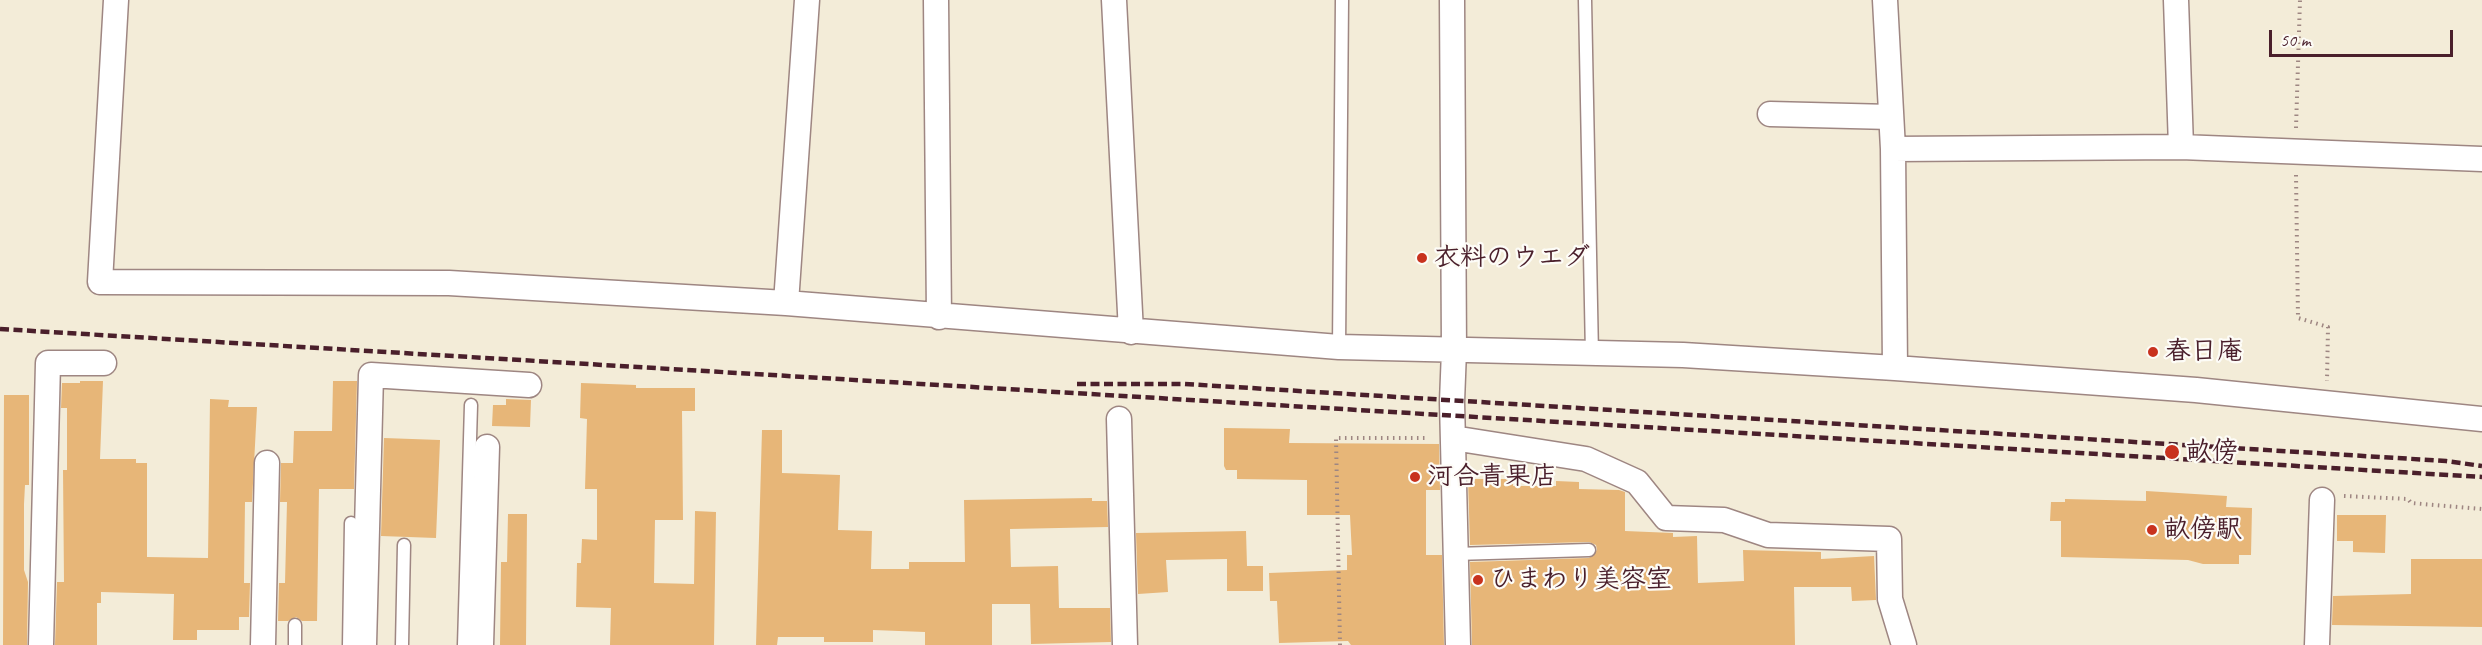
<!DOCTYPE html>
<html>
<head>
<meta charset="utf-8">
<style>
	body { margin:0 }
	#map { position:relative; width:2482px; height:645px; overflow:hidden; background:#f3ecd8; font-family:Caveat,sans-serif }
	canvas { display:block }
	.scale { position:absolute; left:2269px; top:30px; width:184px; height:27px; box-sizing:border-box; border:3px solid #4a1f2b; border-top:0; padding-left:8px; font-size:18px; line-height:21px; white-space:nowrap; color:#4a1f2b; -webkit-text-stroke:4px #fdfcf7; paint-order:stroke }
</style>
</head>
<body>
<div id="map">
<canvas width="2482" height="645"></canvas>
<div class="scale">50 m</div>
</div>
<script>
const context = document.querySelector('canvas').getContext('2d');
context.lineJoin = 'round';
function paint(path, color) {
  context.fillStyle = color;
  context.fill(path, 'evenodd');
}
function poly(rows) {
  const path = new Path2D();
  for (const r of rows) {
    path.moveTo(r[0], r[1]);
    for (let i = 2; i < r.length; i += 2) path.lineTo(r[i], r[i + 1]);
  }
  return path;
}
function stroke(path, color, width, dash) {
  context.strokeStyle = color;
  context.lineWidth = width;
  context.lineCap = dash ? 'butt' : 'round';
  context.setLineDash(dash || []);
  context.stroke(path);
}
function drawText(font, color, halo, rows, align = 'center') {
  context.font = font + ' Caveat,"Klee One",sans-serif';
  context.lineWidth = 4.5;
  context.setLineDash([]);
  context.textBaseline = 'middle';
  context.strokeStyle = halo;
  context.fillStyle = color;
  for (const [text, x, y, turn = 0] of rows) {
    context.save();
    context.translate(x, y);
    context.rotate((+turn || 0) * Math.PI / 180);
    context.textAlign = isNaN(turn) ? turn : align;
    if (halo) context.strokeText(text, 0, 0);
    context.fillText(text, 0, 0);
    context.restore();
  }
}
const building = poly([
	[80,381,103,381,100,459,136,459,136,463,147,463,147,557,208,558,210,399,229,400,228,407,257,407,252,502,245,502,244,583,250,583,249,617,239,617,239,630,197,630,197,640,173,640,174,594,101,592,101,603,97,603,97,645,55,645,57,582,64,582,63,470,67,470,67,408,61,408,62,383,80,383],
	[333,381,357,381,354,489,319,489,317,621,302,621,296,617,288,621,278,621,279,583,285,583,287,502,280,502,281,463,293,463,294,431,332,431],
	[581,383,636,385,636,388,695,388,695,411,682,411,683,520,655,520,654,583,694,584,695,511,716,512,714,645,610,645,611,608,576,607,577,563,581,563,582,539,597,540,597,489,585,489,587,419,580,418],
	[4,395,29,395,29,485,25,485,24,504,24,570,28,582,27,645,3,645],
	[506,399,531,400,530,427,492,426,493,405,506,405],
	[1224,428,1290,429,1289,443,1439,444,1440,490,1426,490,1426,555,1442,555,1444,645,1351,645,1348,641,1279,643,1277,601,1270,601,1269,573,1347,570,1347,555,1352,555,1350,515,1307,515,1307,480,1237,479,1237,470,1226,470,1224,466],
	[762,430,782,430,782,473,840,475,838,530,872,531,871,569,909,569,909,562,965,562,964,500,1092,498,1092,501,1107,501,1108,527,1010,529,1011,567,1058,566,1059,608,1110,608,1111,642,1031,644,1030,604,992,604,992,645,925,645,925,632,873,630,873,642,824,642,824,637,778,637,777,645,756,645],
	[384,438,440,440,436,538,381,536],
	[1468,479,1513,479,1513,486,1556,486,1556,481,1579,482,1579,489,1619,490,1625,492,1625,531,1673,533,1673,537,1697,536,1698,583,1744,581,1743,550,1821,552,1821,559,1874,556,1876,600,1852,601,1851,587,1794,587,1795,645,1472,645,1470,562,1589,558,1597,550,1596,545,1589,542,1470,545],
	[2146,491,2227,496,2226,507,2252,508,2251,555,2239,555,2239,564,2203,564,2188,560,2061,557,2061,521,2050,521,2051,502,2065,502,2065,499,2146,501],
	[508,514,527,514,526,645,500,645,501,562,507,562],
	[2337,515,2386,515,2385,553,2353,552,2353,541,2337,541],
	[1246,531,1247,566,1263,566,1263,591,1227,591,1227,559,1166,560,1168,592,1138,594,1136,533],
	[2411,559,2482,559,2482,627,2332,625,2333,596,2411,594]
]);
const path = poly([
	[2296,128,2300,0],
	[2296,175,2298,318,2328,327,2327,381],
	[2344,496,2408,499,2411,503,2482,509],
	[1340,645,1336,438,1428,438]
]);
const lane = poly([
	[1585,0,1592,355],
	[1339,347,1342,0],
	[1455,554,1589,550],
	[295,645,295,625],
	[349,645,351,523],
	[402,645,404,545],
	[464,645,471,405]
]);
const street = poly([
	[116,0,100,282,449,283,786,303,1339,347,1683,355,1895,368,1893,149,1885,0],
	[936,0,939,317],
	[1114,0,1131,332],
	[1452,0,1454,350,1452,402,1458,645],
	[2176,0,2181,147],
	[1770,114,1891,117],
	[1893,149,2181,147,2482,159],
	[786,303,807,0],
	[1895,368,2196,390,2482,419],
	[1119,419,1125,645],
	[1453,438,1586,459,1637,482,1666,518,1724,520,1768,535,1889,539,1890,599,1904,645],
	[41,645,48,363,104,363],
	[263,645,267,463],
	[364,645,371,375,529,385],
	[481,645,487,447],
	[2317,645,2322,500]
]);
const rail = poly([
	[0,329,2482,477],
	[1077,384,1185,384,2446,461,2482,466]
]);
const markers = [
	[1422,258,6,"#c8321e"],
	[2153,352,6,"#c8321e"],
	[2172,452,8,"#c8321e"],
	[1415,477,6,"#c8321e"],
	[2152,530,6,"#c8321e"],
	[1478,580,6,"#c8321e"]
];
const poiNames = [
	["衣料のウエダ",1434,258],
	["春日庵",2165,352],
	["畝傍",2186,452],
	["河合青果店",1427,477],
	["畝傍駅",2164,530],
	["ひまわり美容室",1490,580]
];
paint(building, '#e7b678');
stroke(lane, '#9e8682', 15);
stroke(street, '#9e8682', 27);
stroke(path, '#9e8682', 4, [1.5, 4.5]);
stroke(lane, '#fff', 12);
stroke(street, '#fff', 24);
stroke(rail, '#4a1f2b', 4.5, [9, 4.5]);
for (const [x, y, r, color] of markers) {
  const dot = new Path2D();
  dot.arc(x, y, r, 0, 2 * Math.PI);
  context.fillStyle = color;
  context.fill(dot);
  stroke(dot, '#fdfcf7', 2);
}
drawText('bold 26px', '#4a1f2b', '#fdfcf7', poiNames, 'left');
</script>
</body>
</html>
